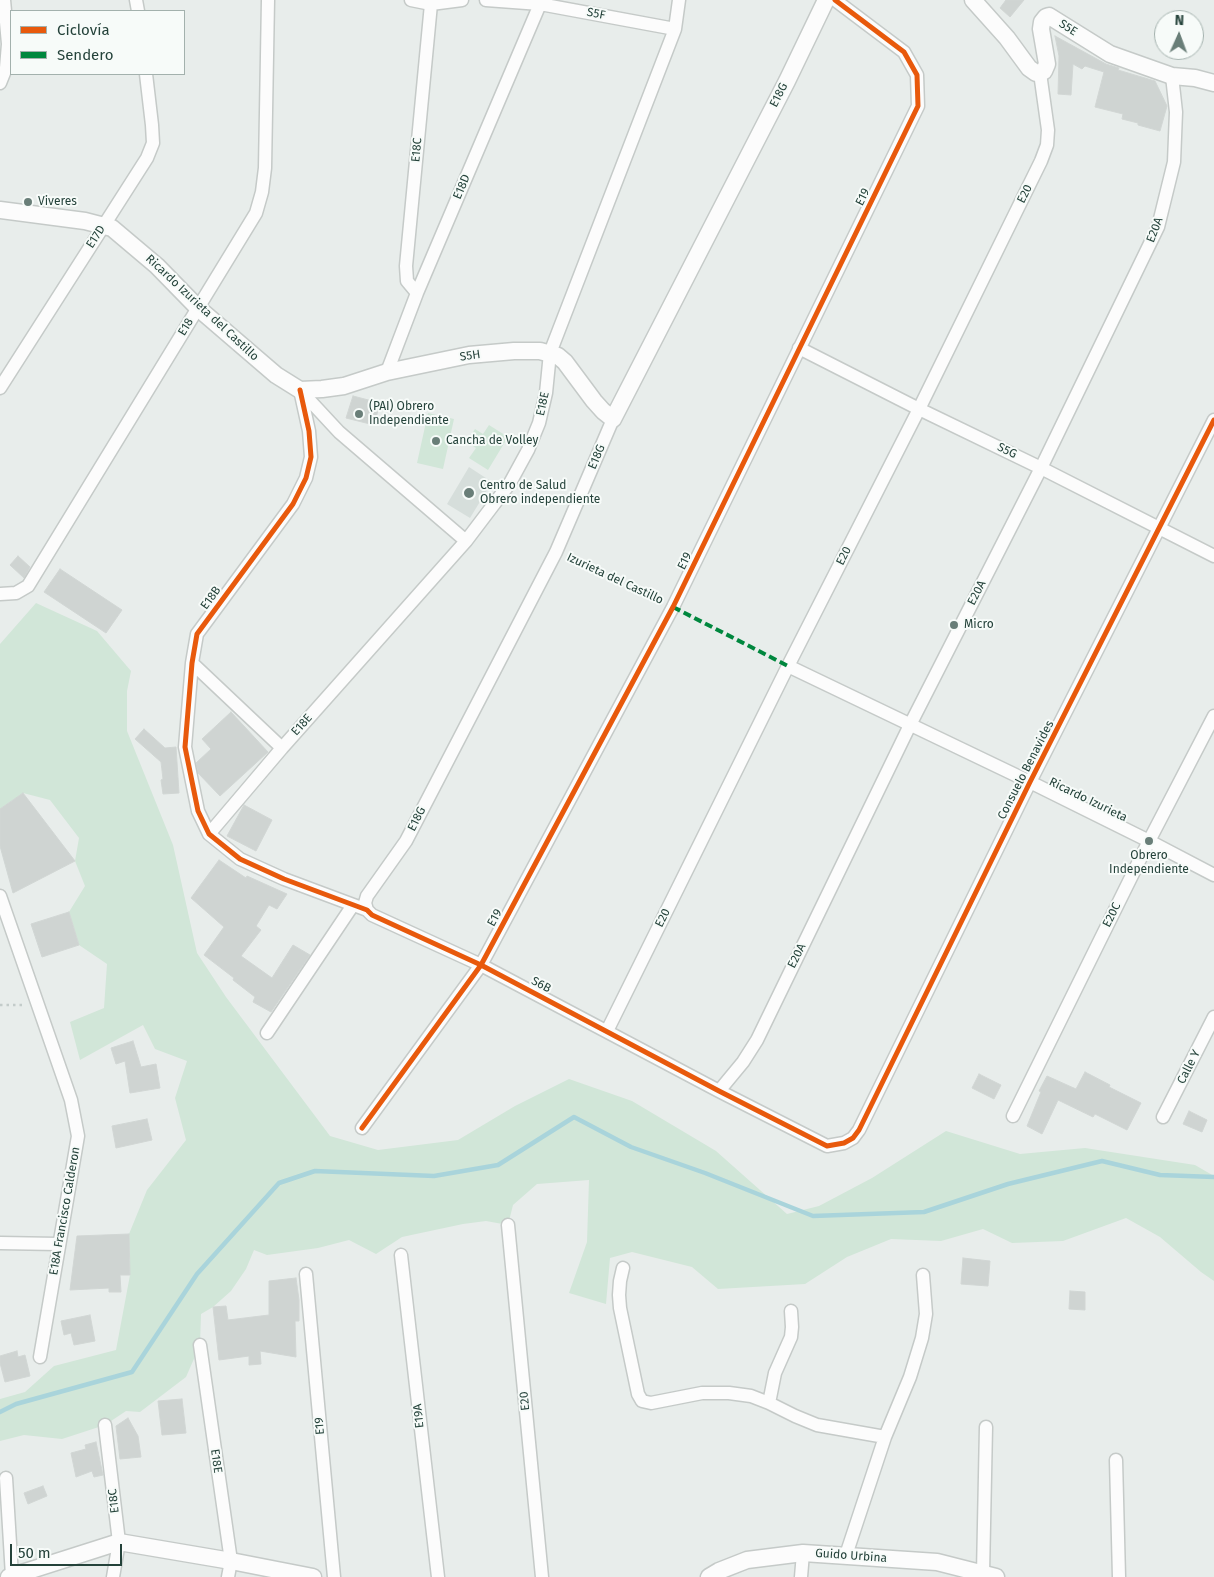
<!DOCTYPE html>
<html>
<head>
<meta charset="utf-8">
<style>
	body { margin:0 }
	#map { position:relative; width:1214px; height:1577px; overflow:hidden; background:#e8edeb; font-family:"Fira Sans",sans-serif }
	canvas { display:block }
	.legend { position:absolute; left:10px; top:10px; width:175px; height:65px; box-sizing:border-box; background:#f7fbf9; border:1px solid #a3b1ad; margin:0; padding:6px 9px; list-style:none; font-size:15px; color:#24423a }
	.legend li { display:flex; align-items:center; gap:10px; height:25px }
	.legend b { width:25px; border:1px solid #a3b1ad }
	.north { position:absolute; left:1154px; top:10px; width:50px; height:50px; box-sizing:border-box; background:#f7fbf9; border:1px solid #a3b1ad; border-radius:50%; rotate:2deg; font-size:14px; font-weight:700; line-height:20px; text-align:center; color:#24423a }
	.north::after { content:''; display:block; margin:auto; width:18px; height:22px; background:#697e78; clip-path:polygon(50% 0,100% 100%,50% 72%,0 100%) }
	.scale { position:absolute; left:10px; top:1544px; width:112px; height:22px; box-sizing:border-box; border:2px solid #24423a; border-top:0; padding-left:6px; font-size:15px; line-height:18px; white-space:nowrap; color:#24423a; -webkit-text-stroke:4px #f7fbf9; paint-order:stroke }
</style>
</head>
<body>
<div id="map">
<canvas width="1214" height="1577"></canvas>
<ul class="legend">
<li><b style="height:6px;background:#e8590c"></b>Ciclovía</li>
<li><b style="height:6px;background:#00873e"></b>Sendero</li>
</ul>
<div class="north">N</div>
<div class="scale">50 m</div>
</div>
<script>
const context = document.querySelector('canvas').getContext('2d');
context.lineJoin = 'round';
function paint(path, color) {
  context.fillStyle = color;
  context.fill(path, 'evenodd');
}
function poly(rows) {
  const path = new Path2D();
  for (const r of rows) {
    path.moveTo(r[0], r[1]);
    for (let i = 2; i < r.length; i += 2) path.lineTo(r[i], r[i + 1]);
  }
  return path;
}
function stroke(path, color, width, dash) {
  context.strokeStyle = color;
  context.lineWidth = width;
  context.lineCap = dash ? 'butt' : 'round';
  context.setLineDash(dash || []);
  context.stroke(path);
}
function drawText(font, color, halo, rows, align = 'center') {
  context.font = font + ' "Fira Sans",sans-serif';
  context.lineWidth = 4;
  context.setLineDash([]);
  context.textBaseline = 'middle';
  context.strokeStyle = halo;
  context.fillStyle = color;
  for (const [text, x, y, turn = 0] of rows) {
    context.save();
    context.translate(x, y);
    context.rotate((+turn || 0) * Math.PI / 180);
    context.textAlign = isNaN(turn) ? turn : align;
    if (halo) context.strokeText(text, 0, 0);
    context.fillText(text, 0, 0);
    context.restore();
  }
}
const built = poly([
	[469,467,492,482,470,518,447,504]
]);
const green = poly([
	[428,413,454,419,443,469,417,463],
	[489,425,508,437,488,470,469,458,476,448,467,442,475,429,483,434],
	[36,603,97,631,131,671,127,691,127,731,173,845,197,953,226,997,330,1136,378,1150,458,1140,515,1106,569,1079,632,1101,716,1151,787,1214,819,1206,872,1178,946,1131,1020,1154,1085,1148,1195,1165,1214,1176,1214,1281,1201,1272,1160,1237,1126,1218,1063,1241,1012,1243,983,1229,941,1241,891,1239,847,1257,805,1284,718,1289,692,1267,632,1252,610,1258,606,1304,569,1293,587,1242,589,1180,537,1184,513,1205,508,1225,486,1221,463,1224,402,1237,376,1254,349,1240,318,1248,267,1255,254,1250,246,1269,231,1291,213,1307,201,1314,200,1345,186,1377,140,1412,126,1411,105,1425,62,1439,24,1435,0,1441,0,1399,25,1392,54,1366,116,1350,130,1275,129,1234,147,1190,186,1140,175,1098,187,1061,155,1049,143,1025,80,1060,70,1022,104,1008,107,964,79,945,69,912,85,886,75,861,79,838,50,800,23,793,0,809,0,644]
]);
const stream = poly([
	[0,1412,16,1404,132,1372,197,1274,279,1183,315,1171,434,1176,498,1165,574,1117,631,1147,705,1173,813,1216,924,1212,1008,1184,1102,1161,1160,1175,1214,1177]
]);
const building = poly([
	[1006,0,1024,0,1010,17,1000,8,1006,0],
	[1055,36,1106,64,1119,68,1118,70,1155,81,1167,106,1160,131,1138,125,1138,123,1122,119,1123,114,1095,107,1104,72,1085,66,1082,69,1073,64,1071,95,1058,94,1059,56,1055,36],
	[353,396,380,403,374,425,346,418,353,396],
	[18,556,30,567,24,578,10,565,18,556],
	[60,569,122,610,106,633,44,592,60,569],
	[231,712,268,752,220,796,198,773,196,763,211,749,202,739,231,712],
	[144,729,165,748,176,747,179,793,163,794,161,780,163,779,161,762,135,739,144,729],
	[23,793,75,861,13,893,0,846,0,809,23,793],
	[244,805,272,820,256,851,227,836,244,805],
	[219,860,246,878,247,876,287,894,277,909,269,905,256,926,261,930,241,956,272,978,293,945,310,955,271,1012,253,1002,255,997,233,980,234,978,204,955,224,927,191,898,219,860],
	[69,912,79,945,42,957,31,924,69,912],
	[133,1041,141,1067,156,1064,160,1088,130,1093,125,1061,116,1064,111,1048,133,1041],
	[1085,1072,1110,1085,1109,1087,1141,1103,1127,1130,1095,1114,1093,1117,1058,1100,1042,1134,1027,1126,1041,1092,1039,1091,1047,1076,1076,1089,1085,1072],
	[979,1074,1001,1085,994,1099,972,1088,979,1074],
	[1189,1111,1207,1120,1202,1132,1183,1124,1189,1111],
	[147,1119,152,1140,116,1148,112,1126,147,1119],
	[129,1234,130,1275,120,1275,121,1292,109,1292,109,1288,70,1290,77,1236,129,1234],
	[963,1258,990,1261,988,1286,961,1284,963,1258],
	[296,1278,299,1300,299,1321,295,1321,296,1357,260,1351,261,1364,249,1365,249,1356,219,1360,213,1307,226,1306,228,1320,269,1315,269,1281,296,1278],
	[1070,1291,1085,1292,1085,1310,1069,1309,1070,1291],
	[90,1315,95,1341,74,1345,71,1333,64,1335,61,1321,90,1315],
	[17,1351,18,1357,25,1355,30,1376,5,1382,0,1363,0,1356,17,1351],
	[182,1399,186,1433,162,1435,158,1401,182,1399],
	[128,1418,138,1436,141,1457,120,1459,116,1426,128,1418],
	[96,1442,103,1475,94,1477,92,1471,76,1477,71,1453,86,1449,85,1445,96,1442],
	[43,1486,47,1496,28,1504,24,1493,43,1486]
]);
const path = poly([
	[567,557,661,601],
	[0,1005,23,1005]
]);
const minor = poly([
	[136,0,138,11],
	[411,0,431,4,462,0],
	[486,0,540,4,675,29],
	[0,83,6,68,8,44,4,0],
	[417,293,407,281,406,266,431,4],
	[799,348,919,409,1041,468,1214,556],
	[387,372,417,293,540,4],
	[0,388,147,158,153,143,152,125,146,74],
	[300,390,309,431,311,457,306,478,293,504,197,634,192,663,185,747,198,811,209,834,240,859,284,879,367,910,372,915,481,965,719,1091,827,1146,844,1143,853,1138,859,1130,1030,782,1214,420],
	[300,390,339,432,466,541],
	[0,594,16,593,28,586,256,213,262,192,265,168,268,0],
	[192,663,282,748],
	[788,666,1030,782,1149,841,1214,875],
	[209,834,282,748,466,541,510,483,528,450,539,423,546,393,550,353,675,29,679,0],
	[0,896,71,1100,78,1136,40,1357],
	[367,910,365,903,367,896,406,841,556,552,613,419],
	[607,1031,788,666,919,409,1041,161,1047,145,1048,130,1040,73],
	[267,1033,353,905],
	[719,1091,743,1062,757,1040,910,725,1041,468,1158,227,1174,162,1176,112,1172,76],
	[1013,1116,1149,841,1214,716],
	[1163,1117,1214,1017],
	[362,1128,481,965,673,607,918,106,917,75,904,52,835,0],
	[508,1225,542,1577],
	[0,1243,58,1244],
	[401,1255,438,1577],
	[623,1268,620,1281,619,1295,620,1308,638,1394,642,1401,651,1403,702,1393,729,1393,751,1396,769,1403,795,1416,817,1425,885,1437],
	[306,1274,334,1577],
	[200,1345,231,1561,228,1577],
	[769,1403,775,1373,791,1337,792,1327,791,1311],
	[105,1425,119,1542,113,1577],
	[1116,1460,1119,1577],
	[6,1478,12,1576],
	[846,1555,885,1437,910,1377,922,1338,926,1314,923,1275],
	[983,1573,986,1427],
	[801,1577,803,1553]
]);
const tertiary = poly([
	[973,0,1007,38,1029,68,1036,73,1040,73,1044,71,1047,64,1041,29,1042,22,1046,17,1049,16,1110,54,1172,76,1195,78,1214,83],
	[0,210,85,221,112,228,157,266,198,308,276,375,300,390,322,389,344,386,387,372,469,355,514,351,540,351,558,356,565,362,594,401,603,411,613,419,787,81,826,0],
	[9,1577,119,1542,231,1561,313,1577],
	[709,1577,719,1571,747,1560,803,1553,937,1562,996,1577]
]);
const quiet = poly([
	[673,607,788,666]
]);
const cycleway = poly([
	[300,390,309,431,311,457,306,478,293,504,197,634,192,663,185,747,198,811,209,834,240,859,284,879,367,910,372,915,481,965,719,1091,827,1146,844,1143,853,1138,859,1130,1030,782,1214,420],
	[362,1128,481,965,673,607,918,106,917,75,904,52,835,0]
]);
const markers = [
	[28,202,5,"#697e78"],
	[359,414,5,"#697e78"],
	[436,441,5,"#697e78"],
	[469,493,6,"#697e78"],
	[954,625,5,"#697e78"],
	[1149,841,5,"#697e78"]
];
const streetNames = [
	["S5F",596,14,11],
	["S5E",1068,28,32],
	["E18G",779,95,-63],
	["E18C",417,150,-85],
	["E18D",462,187,-67],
	["E20",1025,194,-64],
	["E19",863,197,-64],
	["E20A",1155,230,-69],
	["E17D",96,237,-58],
	["Ricardo Izurieta del Castillo",202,308,43],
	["E18",186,327,-59],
	["S5H",470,356,-8],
	["E18E",543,404,-78],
	["S5G",1007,451,26],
	["E18G",597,457,-67],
	["E20",844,556,-63],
	["E19",685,561,-64],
	["Izurieta del Castillo",615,579,25],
	["E20A",977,593,-63],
	["E18B",211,598,-54],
	["E18E",302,725,-48],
	["Consuelo Benavides",1026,770,-63],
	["Ricardo Izurieta",1088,800,26],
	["E18G",417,819,-63],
	["E20C",1112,915,-64],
	["E19",495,918,-62],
	["E20",663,918,-64],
	["E20A",797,956,-64],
	["S6B",541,985,28],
	["Calle Y",1189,1067,-63],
	["E18A Francisco Calderon",65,1211,-80],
	["E20",525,1401,-96],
	["E19A",419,1416,-96],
	["E19",320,1426,-95],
	["E18E",216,1461,82],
	["E18C",114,1501,-97],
	["Guido Urbina",851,1556,4]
];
const poiNames = [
	["Viveres",38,202],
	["(PAI) Obrero",369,407],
	["Independiente",369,421],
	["Cancha de Volley",446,441],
	["Centro de Salud",480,486],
	["Obrero independiente",480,500],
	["Micro",964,625],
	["Obrero",1149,856,"center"],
	["Independiente",1149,870,"center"]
];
paint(built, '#d6dedb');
paint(green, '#d1e6d8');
stroke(stream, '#a9d4db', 4.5);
paint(building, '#cfd4d2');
stroke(building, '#d1d6d4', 1);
stroke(minor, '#c5cac8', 15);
stroke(tertiary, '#c5cac8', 19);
stroke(path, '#c3ccca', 2.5, [2.5, 4]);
stroke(minor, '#fcfcfc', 12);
stroke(tertiary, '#fcfcfc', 16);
stroke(quiet, '#00873e', 4, [8, 4]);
stroke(cycleway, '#e8590c', 5);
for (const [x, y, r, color] of markers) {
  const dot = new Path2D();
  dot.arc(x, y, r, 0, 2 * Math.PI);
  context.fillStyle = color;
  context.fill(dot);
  stroke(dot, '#f7fbf9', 2);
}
drawText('12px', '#24423a', '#f7fbf9', streetNames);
drawText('12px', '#24423a', '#f7fbf9', poiNames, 'left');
</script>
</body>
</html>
